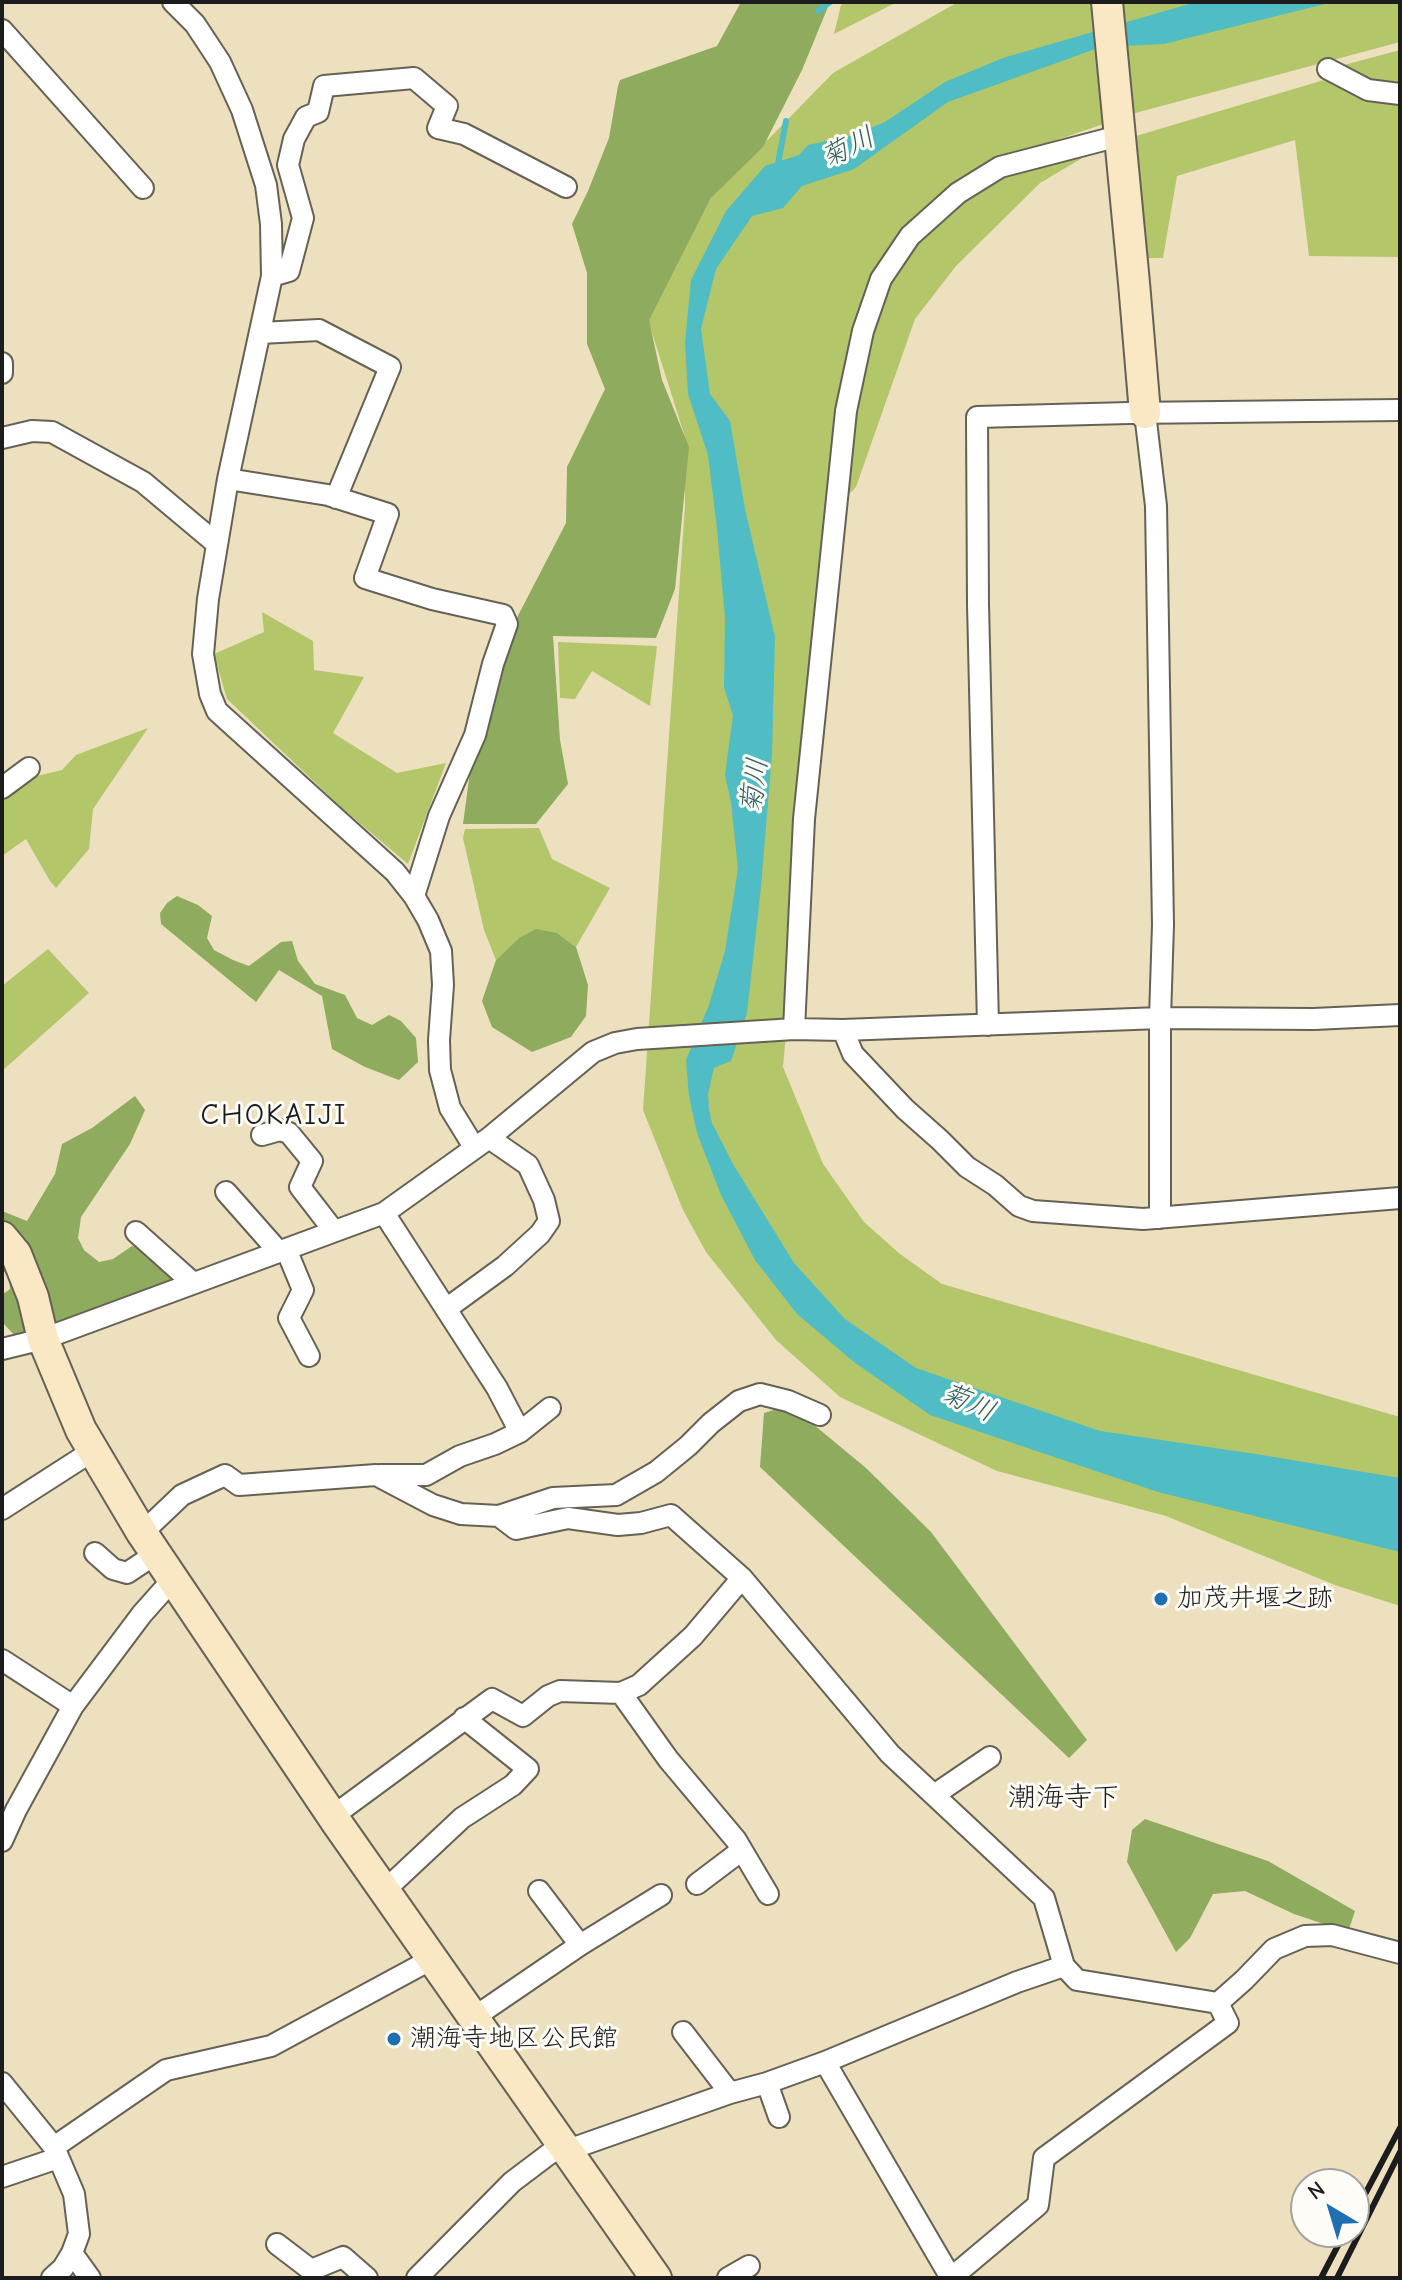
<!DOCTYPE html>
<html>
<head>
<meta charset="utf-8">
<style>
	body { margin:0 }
	#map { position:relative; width:1402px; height:2280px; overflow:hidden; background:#ece0be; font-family:"Comic Neue",sans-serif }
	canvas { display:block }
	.frame { position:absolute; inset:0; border:4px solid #1c1c1c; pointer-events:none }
	.north { position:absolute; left:1290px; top:2168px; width:80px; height:80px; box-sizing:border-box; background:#fdfcf7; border:2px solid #a3a29f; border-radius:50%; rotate:322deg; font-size:22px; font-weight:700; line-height:32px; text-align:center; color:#1c1c1c }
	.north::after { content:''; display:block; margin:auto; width:28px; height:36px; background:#1f6fb2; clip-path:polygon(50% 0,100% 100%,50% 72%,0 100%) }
</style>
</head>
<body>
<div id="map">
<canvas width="1402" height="2280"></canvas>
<div class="frame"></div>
<div class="north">N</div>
</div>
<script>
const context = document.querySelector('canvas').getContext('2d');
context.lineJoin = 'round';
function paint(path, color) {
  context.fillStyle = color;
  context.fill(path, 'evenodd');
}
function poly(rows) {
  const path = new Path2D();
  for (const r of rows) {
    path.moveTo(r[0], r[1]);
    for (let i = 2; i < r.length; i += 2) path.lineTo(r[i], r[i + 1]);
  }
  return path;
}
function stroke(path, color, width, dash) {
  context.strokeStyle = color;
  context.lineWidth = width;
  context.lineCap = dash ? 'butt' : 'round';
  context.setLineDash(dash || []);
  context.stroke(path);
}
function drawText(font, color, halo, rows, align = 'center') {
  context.font = font + ' "Comic Neue","Klee One",sans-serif';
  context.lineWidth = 6;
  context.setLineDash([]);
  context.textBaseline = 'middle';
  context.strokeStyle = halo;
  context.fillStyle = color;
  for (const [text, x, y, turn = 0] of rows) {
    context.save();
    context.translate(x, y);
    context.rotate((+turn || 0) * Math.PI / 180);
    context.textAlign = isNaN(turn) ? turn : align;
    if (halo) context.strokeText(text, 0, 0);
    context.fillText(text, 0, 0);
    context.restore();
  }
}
const green = poly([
	[844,2,897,2,834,34,841,5],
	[958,2,1400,2,1400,42,1139,112,1024,151,1094,151,1040,183,956,266,915,319,856,487,849,494,839,512,807,799,783,1067,823,1164,864,1222,900,1254,942,1284,1400,1417,1400,1606,1335,1585,1166,1516,997,1471,840,1397,776,1340,706,1252,683,1210,643,1110,685,506,685,437,648,320,711,198,833,73],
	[1400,50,1400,91,1333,68],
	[1334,77,1400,100,1400,257,1309,256,1295,140,1177,176,1163,258,1138,258,1136,136],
	[262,612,313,641,314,670,364,677,333,733,397,773,446,763,408,864,342,808,227,699,214,654,264,632],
	[558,642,657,646,650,706,592,671,575,699,560,698],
	[148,728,93,809,89,849,56,888,50,881,26,839,2,856,2,802,37,776,62,770,76,755],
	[539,828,552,859,610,888,576,947,557,933,519,938,496,960,484,930,463,838,465,829],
	[48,949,89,993,2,1071,2,986]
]);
const forest = poly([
	[741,2,830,2,802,70,763,147,711,198,649,320,662,380,689,447,675,589,656,638,553,636,560,740,568,784,536,824,463,824,475,735,493,664,566,523,567,467,605,389,587,344,587,273,572,224,588,191,609,138,618,86,620,80,717,46],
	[177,896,198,905,212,916,207,938,214,950,233,960,249,966,281,942,292,941,298,961,315,984,345,995,357,1018,372,1025,389,1015,401,1021,416,1038,418,1062,399,1080,365,1067,332,1049,322,996,279,970,256,1002,161,924,160,913,167,903],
	[536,929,557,933,576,947,588,985,586,1016,571,1037,532,1052,492,1027,482,1001,496,960,519,938],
	[135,1096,145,1110,130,1144,81,1217,78,1238,84,1250,99,1262,113,1259,132,1246,150,1250,172,1268,172,1279,148,1295,19,1340,2,1322,2,1295,10,1289,9,1274,2,1271,2,1211,27,1221,55,1174,62,1144,92,1128],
	[790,1405,866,1468,931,1532,1087,1740,1069,1758,760,1467,764,1413],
	[1145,1819,1268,1861,1355,1911,1348,1932,1294,1914,1245,1891,1213,1894,1190,1938,1176,1952,1127,1862,1132,1830]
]);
const water = poly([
	[1196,2,1333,2,1164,44,1101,47,948,102,854,169,802,186,783,208,752,216,716,269,701,329,710,394,730,421,745,509,775,637,772,754,761,887,747,1013,731,1061,714,1068,708,1094,709,1110,712,1123,733,1164,794,1263,845,1319,916,1368,1100,1431,1256,1454,1400,1478,1400,1552,1158,1492,930,1415,854,1362,797,1314,755,1260,721,1195,697,1133,689,1096,686,1060,709,1005,725,951,738,869,731,802,725,775,733,715,724,688,725,618,717,529,708,455,688,394,685,343,691,280,726,211,765,166,799,155,808,145,851,136,885,122,945,82,1003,58]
]);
const stream = poly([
	[818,11,830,2],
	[777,169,786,121]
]);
const street = poly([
	[173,2,195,24,220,62,242,110,266,185,271,224,272,276,228,479,208,599,203,654,210,694,217,711,395,872,414,896,428,920,441,951,443,985,439,1040,440,1070,450,1108,474,1147],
	[2,30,143,188],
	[1328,69,1368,90,1400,94],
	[272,276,289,271,303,218,288,165,294,139,306,117,318,112,324,86,414,78,447,106,438,128,464,134,566,187],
	[260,333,319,330,390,367,336,498],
	[2,363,2,373],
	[1145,413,1156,506,1163,925,1160,1018,1160,1218],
	[2,438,32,431,52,432,143,482,217,544],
	[228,479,328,495,388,514,365,578,432,599,503,615,507,624,493,664,475,735,439,816,414,896],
	[2,788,29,768],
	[988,1025,978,604,977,417,1129,413,1400,410],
	[794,1029,804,819,846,411,863,331,881,279,910,236,958,193,1000,167,1119,136],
	[843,1030,853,1054,905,1109,940,1140,967,1167,995,1185,1019,1206,1033,1211,1143,1219,1400,1198],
	[262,1135,280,1130,289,1133,312,1161,300,1187,334,1231],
	[226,1192,279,1252],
	[136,1232,193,1283],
	[286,1249,303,1290,289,1318,309,1356],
	[446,1309,505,1266,540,1234,549,1221,544,1200,528,1165,489,1138],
	[2,1349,43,1339,384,1213,489,1138,593,1052,615,1043,637,1039,794,1029,843,1030,1160,1018,1314,1019,1400,1015],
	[520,1432,550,1408],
	[380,1475,426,1475,460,1456,495,1444,520,1432,497,1388,384,1213],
	[2,1509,94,1450],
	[499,1516,516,1529,568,1518,618,1525,641,1523,671,1515,742,1578,890,1754,1044,1898,1064,1966,1077,1980,1218,2003,1244,1980,1274,1949,1305,1936,1332,1935,1400,1953],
	[142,1533,182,1495,225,1475,239,1485,376,1475,433,1505,461,1514,499,1516,553,1498,616,1495,656,1472,688,1446,711,1423,739,1401,760,1394,788,1401,820,1415],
	[95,1553,113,1569,127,1573,157,1553],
	[2,1660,73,1706],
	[621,1693,668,1759,736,1840,768,1894],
	[934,1795,990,1757],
	[333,1816,492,1699,523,1716,548,1696,560,1691,621,1693,639,1685,693,1636,742,1578],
	[2,1841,16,1810,73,1706,142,1614,174,1578],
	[697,1884,742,1850],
	[384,1891,462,1818,513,1785,528,1769,464,1718],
	[539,1891,580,1945],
	[473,2018,580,1945,661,1895],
	[683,2032,730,2093],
	[825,2062,951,2278],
	[2,2083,54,2147,74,2194,79,2234,72,2253,63,2268,52,2278],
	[767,2083,779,2117],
	[54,2147,166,2070,271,2046,432,1959],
	[565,2151,730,2093,767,2083,825,2062,1017,1982,1064,1966],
	[2,2177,58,2158],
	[277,2244,311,2270,343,2257,367,2278],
	[72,2253,90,2278],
	[417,2278,512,2182,561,2145],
	[728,2278,749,2266],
	[951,2278,1038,2205,1044,2158,1228,2023,1218,2003]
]);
const secondary = poly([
	[1107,2,1134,283,1145,413],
	[2,1237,16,1254,33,1297,43,1339,81,1430,142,1533,337,1823,656,2278]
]);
const rail = poly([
	[1354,2215,1400,2128],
	[1321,2278,1345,2232],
	[1337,2278,1400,2152]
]);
const markers = [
	[1161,1599,8,"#1f6fb2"],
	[394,2039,8,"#1f6fb2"]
];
const poiNames = [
	["加茂井堰之跡",1177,1599],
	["潮海寺地区公民館",410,2039]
];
const waterNames = [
	["菊川",848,148,-26],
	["菊川",755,786,-82],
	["菊川",968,1403,24]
];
const neighbourhoodNames = [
	["潮海寺下",1064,1798]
];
const quarterNames = [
	["CHOKAIJI",274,1116]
];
paint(green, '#b3c66a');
paint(forest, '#8eab5e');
paint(water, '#4fbdc3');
stroke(stream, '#4fbdc3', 6);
stroke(street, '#656155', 24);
stroke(secondary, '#656155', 34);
stroke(street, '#fff', 20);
stroke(secondary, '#fae7c3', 30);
stroke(rail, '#1c1c1c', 6);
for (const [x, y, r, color] of markers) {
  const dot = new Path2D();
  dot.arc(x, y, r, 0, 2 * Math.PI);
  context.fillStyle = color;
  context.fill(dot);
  stroke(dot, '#fdfcf7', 3);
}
drawText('26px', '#1c1c1c', '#fdfcf7', poiNames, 'left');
drawText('italic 28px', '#305c5f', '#fdfcf7', waterNames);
drawText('28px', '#1c1c1c', '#fdfcf7', neighbourhoodNames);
context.letterSpacing = '2px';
drawText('30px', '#1c1c1c', '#fdfcf7', quarterNames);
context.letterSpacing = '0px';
</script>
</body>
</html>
